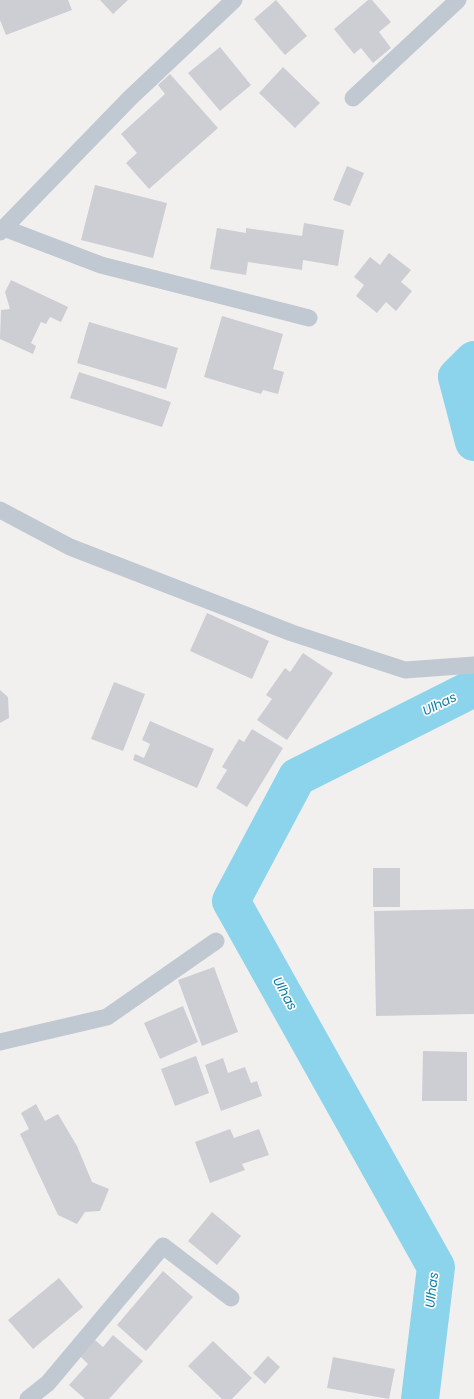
<!DOCTYPE html>
<html>
<head>
<meta charset="utf-8">
<style>
	body { margin:0 }
	canvas { display:block; background:#f2efef }
</style>
</head>
<body>
<canvas width="474" height="1399"></canvas>
<script>
const context = document.querySelector('canvas').getContext('2d');
context.lineJoin = 'round';
function poly(rows) {
  const path = new Path2D();
  for (const r of rows) {
    path.moveTo(r[0], r[1]);
    for (let i = 2; i < r.length; i += 2) path.lineTo(r[i], r[i + 1]);
  }
  return path;
}
function stroke(path, color, width, dash) {
  context.strokeStyle = color;
  context.lineWidth = width;
  context.lineCap = dash ? 'butt' : 'round';
  context.setLineDash(dash || []);
  context.stroke(path);
}
function paint(path, color) {
  context.fillStyle = color;
  context.fill(path, 'evenodd');
}
function drawText(font, color, halo, rows, align = 'center') {
  context.font = font + ' Poppins,sans-serif';
  context.lineWidth = 3.5;
  context.setLineDash([]);
  context.textBaseline = 'middle';
  context.strokeStyle = halo;
  context.fillStyle = color;
  for (const [text, x, y, turn = 0] of rows) {
    context.save();
    context.translate(x, y);
    context.rotate((+turn || 0) * Math.PI / 180);
    context.textAlign = isNaN(turn) ? turn : align;
    if (halo) context.strokeText(text, 0, 0);
    context.fillText(text, 0, 0);
    context.restore();
  }
}
const river = poly([
	[474,360,457,377,474,442],
	[420,1399,436,1267,231,901,297,777,474,688]
]);
const building = poly([
	[0,0,68,0,72,10,6,35,0,20],
	[100,0,128,0,113,14],
	[276,0,307,36,285,55,254,19],
	[368,0,372,0,391,22,379,32,391,48,373,63,361,48,354,54,334,29],
	[220,47,251,85,220,111,188,73],
	[283,67,320,103,295,128,259,93],
	[170,74,218,128,149,189,126,163,137,153,121,134,165,94,158,85],
	[347,166,364,173,350,206,333,200],
	[95,185,167,203,153,258,81,240],
	[304,223,344,230,338,266,303,260,302,270,248,262,246,275,210,269,217,228,246,233,246,228,302,236],
	[389,253,411,270,401,282,412,291,396,311,386,302,377,313,356,296,364,285,354,277,370,257,380,265],
	[11,280,68,307,61,322,50,317,46,324,41,322,31,343,36,346,33,354,0,339,1,310,10,309,5,292],
	[222,316,283,334,273,369,284,372,278,394,263,390,261,394,204,377],
	[89,322,178,348,166,389,77,363],
	[79,372,171,402,162,427,70,398],
	[207,613,269,641,252,679,190,651],
	[303,653,333,673,287,740,257,720,272,699,266,695,285,668,290,672],
	[114,682,145,694,123,751,91,739],
	[0,690,8,697,9,718,0,723],
	[150,721,214,749,197,788,133,760,135,754,144,758,150,744,142,740],
	[252,729,283,748,247,807,216,788,227,770,222,767,239,739,244,742],
	[373,868,400,868,400,907,373,907],
	[474,909,474,1014,376,1016,374,911],
	[214,967,238,1032,202,1046,178,980],
	[183,1006,198,1042,160,1059,144,1023],
	[423,1051,467,1052,467,1101,422,1101],
	[196,1056,209,1093,175,1106,161,1069],
	[223,1058,228,1073,245,1067,251,1083,257,1081,262,1096,221,1111,205,1065],
	[36,1104,45,1121,58,1114,77,1146,92,1182,109,1189,100,1211,85,1212,77,1224,58,1215,20,1134,29,1129,21,1113],
	[230,1129,234,1138,259,1129,269,1155,242,1164,245,1170,210,1183,195,1142],
	[212,1212,241,1236,217,1265,188,1241],
	[163,1271,193,1297,146,1351,117,1325],
	[59,1278,83,1307,33,1349,8,1320],
	[113,1335,143,1361,109,1399,85,1399,69,1385,88,1364,80,1356,95,1340,103,1347],
	[213,1341,252,1378,232,1399,222,1399,188,1366],
	[268,1356,280,1367,265,1384,253,1373],
	[333,1357,395,1369,389,1399,327,1388]
]);
const street = poly([
	[353,98,458,0],
	[4,228,101,265,309,318],
	[0,232,130,98,234,0],
	[0,510,70,547,292,633,405,670,474,665],
	[0,1042,107,1017,216,941],
	[28,1399,48,1383,163,1246,231,1298]
]);
const waterNames = [
	["Ulhas",440,705,-26],
	["Ulhas",284,994,61],
	["Ulhas",433,1290,-84]
];
stroke(river, '#8bd4ec', 38);
paint(building, '#ccced4');
stroke(street, '#c0c9d1', 17);
drawText('italic 13px', '#0d7da3', '#fff', waterNames);
</script>
</body>
</html>
